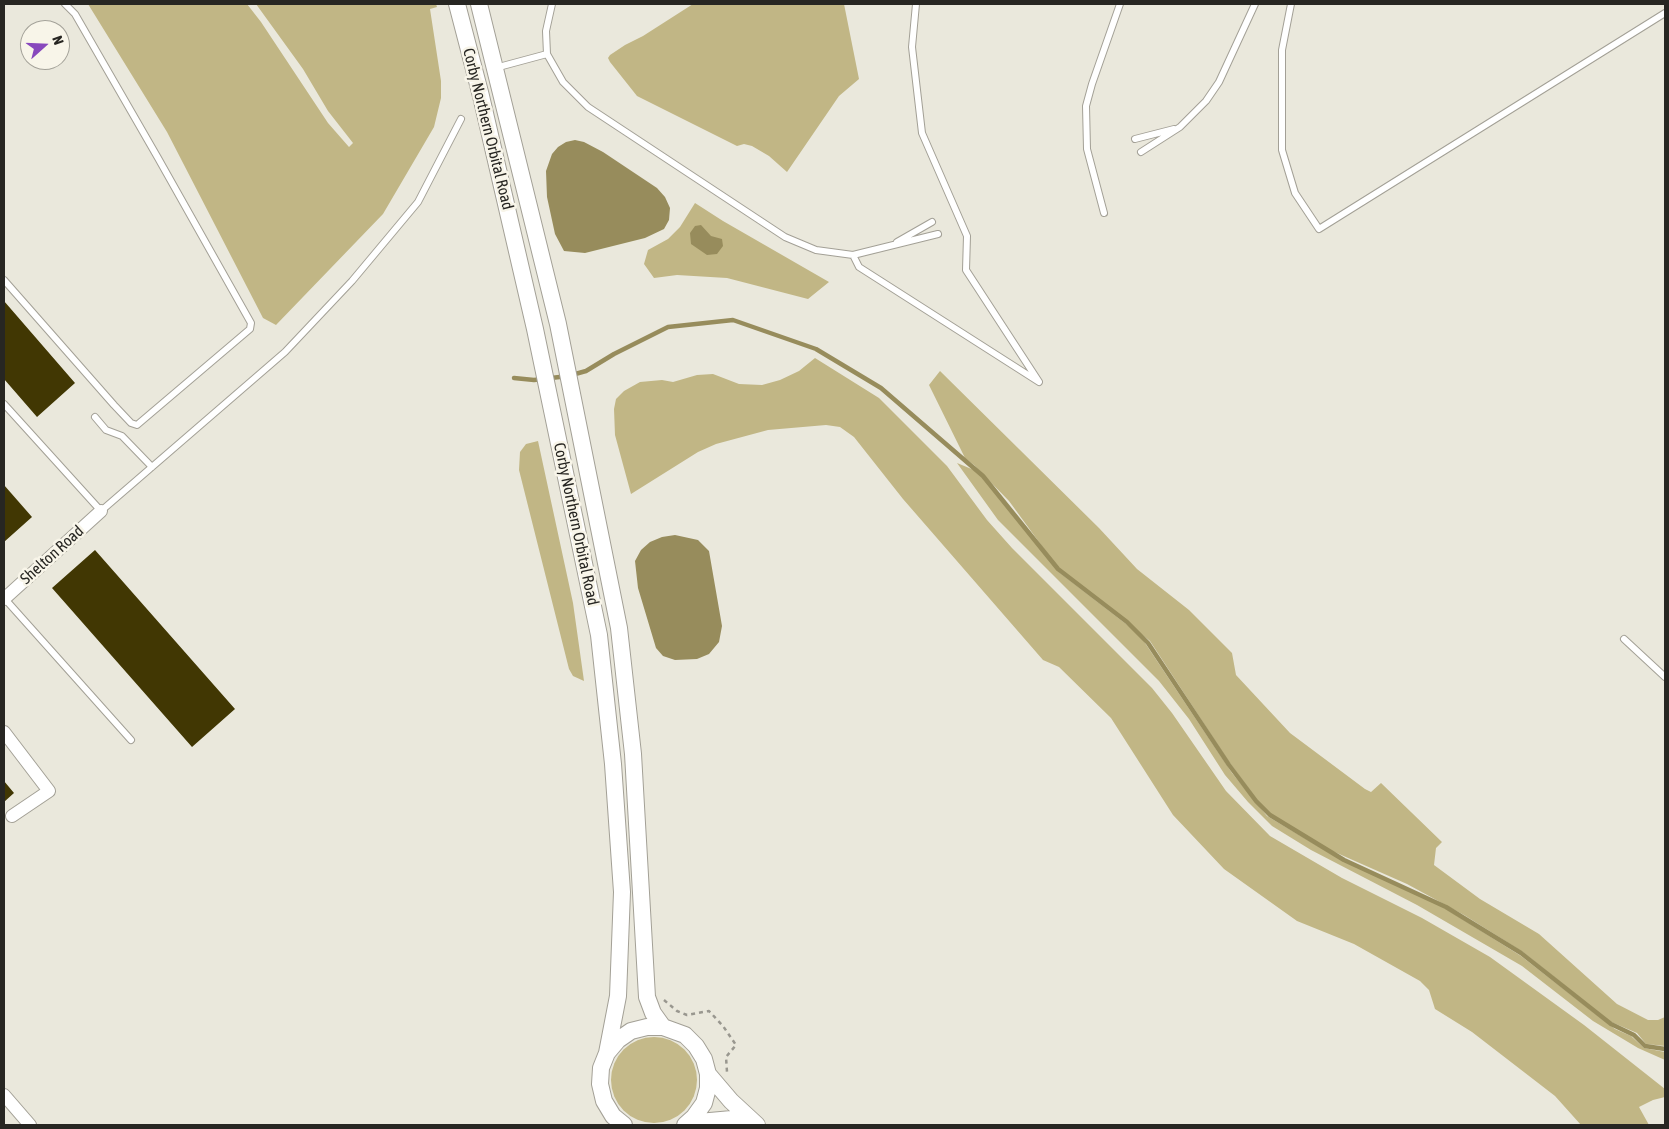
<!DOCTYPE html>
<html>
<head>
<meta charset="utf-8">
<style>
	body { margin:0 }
	#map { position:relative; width:1669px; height:1129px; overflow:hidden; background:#eae8dc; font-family:"Asap Condensed",sans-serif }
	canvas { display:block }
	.frame { position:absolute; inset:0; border:5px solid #272622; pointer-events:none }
	.north { position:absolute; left:20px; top:20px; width:50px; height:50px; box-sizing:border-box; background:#f8f5e9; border:1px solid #a4a299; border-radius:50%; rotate:70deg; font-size:14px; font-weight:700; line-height:20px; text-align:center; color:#272622 }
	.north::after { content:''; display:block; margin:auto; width:18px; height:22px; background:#8848bd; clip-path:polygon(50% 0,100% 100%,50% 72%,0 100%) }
</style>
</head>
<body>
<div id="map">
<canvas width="1669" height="1129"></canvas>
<div class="frame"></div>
<div class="north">N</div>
</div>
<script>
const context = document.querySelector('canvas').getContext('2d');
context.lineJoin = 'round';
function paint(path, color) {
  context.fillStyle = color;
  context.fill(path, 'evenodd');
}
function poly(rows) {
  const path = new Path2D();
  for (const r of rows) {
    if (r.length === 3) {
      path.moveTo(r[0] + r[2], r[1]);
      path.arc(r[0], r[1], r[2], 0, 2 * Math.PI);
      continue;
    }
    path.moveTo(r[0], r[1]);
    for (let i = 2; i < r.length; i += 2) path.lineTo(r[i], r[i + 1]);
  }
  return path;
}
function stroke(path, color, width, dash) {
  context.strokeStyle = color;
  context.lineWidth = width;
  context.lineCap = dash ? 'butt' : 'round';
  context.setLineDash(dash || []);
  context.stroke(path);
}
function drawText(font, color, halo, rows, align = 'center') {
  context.font = font + ' "Asap Condensed",sans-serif';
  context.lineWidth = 5;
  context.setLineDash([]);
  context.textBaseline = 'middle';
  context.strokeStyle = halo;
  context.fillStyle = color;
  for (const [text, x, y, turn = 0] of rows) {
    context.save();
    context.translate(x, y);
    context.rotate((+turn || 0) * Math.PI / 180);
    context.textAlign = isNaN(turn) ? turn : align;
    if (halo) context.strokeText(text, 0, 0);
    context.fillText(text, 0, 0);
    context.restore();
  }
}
const green = poly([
	[654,1080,43]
]);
const forest = poly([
	[88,4,247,4,261,22,328,123,349,147,353,143,328,111,303,69,256,4,436,4,437,7,430,9,441,81,441,98,434,127,383,214,276,325,263,318,167,132],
	[693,4,844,4,859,79,839,96,787,172,769,156,752,146,744,144,737,146,637,96,610,62,608,58,610,55,625,45,643,36],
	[695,203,723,221,829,282,808,299,727,278,677,275,654,278,644,264,648,250,668,239,680,227],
	[815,358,879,398,947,466,987,520,1012,548,1152,688,1172,713,1226,791,1270,836,1342,878,1422,918,1490,957,1584,1025,1665,1089,1665,1097,1653,1100,1639,1107,1649,1125,1581,1125,1555,1096,1472,1032,1435,1009,1429,990,1420,981,1354,944,1297,921,1224,869,1173,815,1111,718,1059,667,1043,660,903,499,854,437,840,427,826,425,768,430,716,444,698,452,631,494,615,435,614,409,616,399,624,391,640,382,662,380,673,382,697,375,713,374,739,384,762,385,780,380,799,371],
	[940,371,1099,528,1137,569,1189,610,1232,653,1236,675,1290,733,1365,789,1371,792,1381,783,1442,842,1436,848,1434,865,1480,899,1539,934,1617,1004,1648,1020,1658,1020,1665,1017,1665,1046,1646,1044,1637,1033,1609,1021,1523,952,1464,915,1407,884,1321,846,1269,813,1257,800,1227,759,1150,641,1058,568,1009,501,974,465,965,458,929,385],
	[538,441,573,603,584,681,573,676,569,669,519,470,520,452,526,444],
	[957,463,974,470,984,478,1060,573,1139,634,1232,773,1267,816,1343,861,1443,907,1521,956,1615,1029,1631,1036,1644,1048,1665,1052,1665,1060,1638,1048,1593,1021,1522,966,1417,905,1311,850,1272,826,1248,802,1225,775,1189,719,1159,681,998,520]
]);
const water = poly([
	[575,140,584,142,603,152,657,188,665,197,670,208,669,220,664,229,645,238,585,253,564,251,555,234,547,197,546,171,552,154,558,147,566,142],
	[701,225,711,236,722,239,723,246,717,254,707,255,691,244,690,233,695,226],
	[675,535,698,540,709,551,722,626,719,642,709,654,697,659,675,660,663,656,656,648,638,588,635,561,641,550,650,542,662,537]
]);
const stream = poly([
	[514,378,534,380,568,376,586,371,614,354,668,327,733,320,816,349,881,388,983,476,1058,569,1127,622,1148,643,1229,765,1256,801,1270,815,1344,860,1446,907,1521,953,1611,1024,1634,1035,1645,1046,1665,1049]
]);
const building = poly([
	[4,301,75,383,37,417,4,379],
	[4,485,32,517,4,542],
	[95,550,235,709,192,747,52,588],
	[4,781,14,793,4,802]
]);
const path = poly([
	[664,1000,677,1011,687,1015,709,1011,723,1026,736,1045,726,1057,727,1072]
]);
const service = poly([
	[552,4,546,31,547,54,563,82,588,107,785,237,816,250,853,255,938,234],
	[1291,4,1282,50,1282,150,1295,193,1319,229,1665,13],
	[495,68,547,54],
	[1135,139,1174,129],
	[1141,152,1180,127,1206,101,1219,82,1255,4],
	[1104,213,1087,149,1086,106,1092,84,1120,4],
	[897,242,932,222],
	[853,255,859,267,1039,382,966,270,967,236,922,133,912,47,916,4],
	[4,280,114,405,131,423,137,425,250,329,251,323,158,158,75,14,65,4],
	[4,404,101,511,285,352,352,281,418,202,461,119],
	[95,417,106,430,122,436,152,467],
	[5,599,131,740],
	[1624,639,1665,677]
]);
const minor = poly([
	[4,599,101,511],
	[4,732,49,791,12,816],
	[4,1095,30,1125]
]);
const tertiary = poly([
	[457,4,481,96,535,329,599,635,613,764,622,892,618,996,607,1053],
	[479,4,558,324,619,628,633,754,647,997,653,1013,663,1027],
	[708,1074,731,1101,757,1125],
	[688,1123,732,1119,756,1125],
	[624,1125,613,1116,604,1101,600,1084,601,1068,607,1053,618,1040,631,1031,647,1027,663,1027,685,1035,696,1046,704,1059,708,1074,708,1088,704,1103,694,1117,685,1125]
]);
const streetNames = [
	["Corby Northern Orbital Road",488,129,76],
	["Corby Northern Orbital Road",576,524,78],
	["Shelton Road",52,555,-42]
];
paint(green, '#c4b989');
paint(forest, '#c1b685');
paint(water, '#978c5c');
stroke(stream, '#978c5c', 4.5);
paint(building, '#413703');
stroke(service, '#a3a096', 8);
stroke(minor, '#a3a096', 14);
stroke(tertiary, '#a3a096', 18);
stroke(path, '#99978f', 2.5, [4, 4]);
stroke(service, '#fff', 6);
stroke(minor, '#fff', 12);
stroke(tertiary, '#fff', 16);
drawText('16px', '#272622', '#f8f5e9', streetNames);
</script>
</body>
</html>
